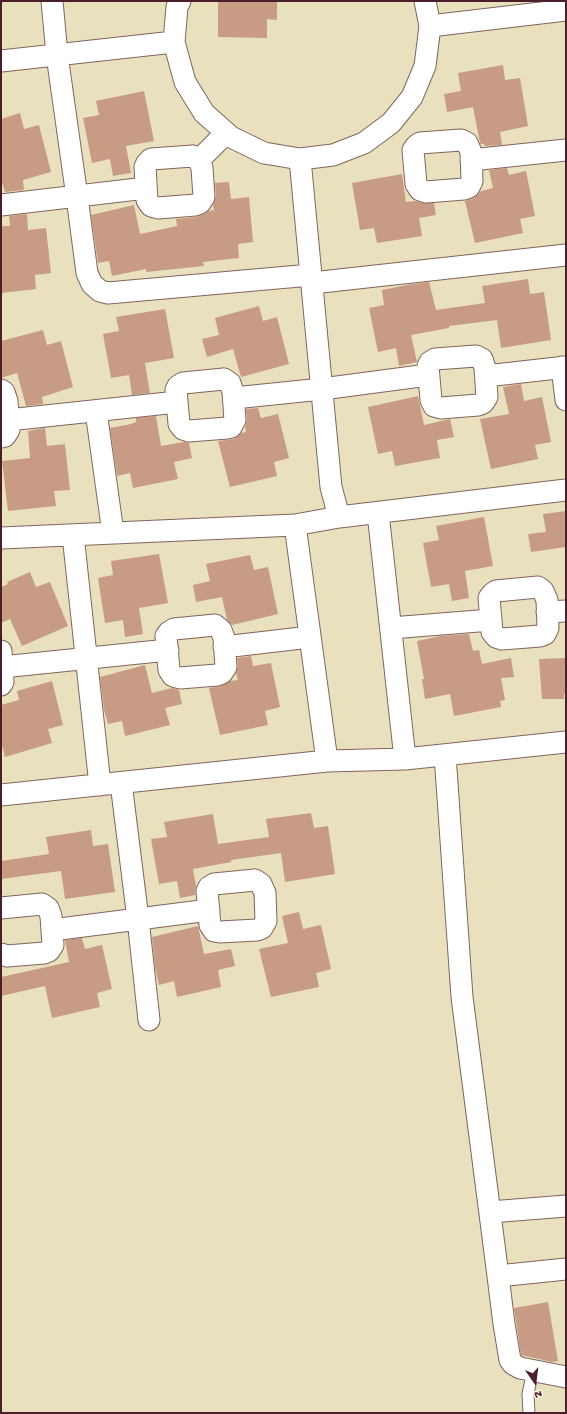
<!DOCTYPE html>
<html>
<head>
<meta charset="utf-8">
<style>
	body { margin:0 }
	#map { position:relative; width:567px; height:1414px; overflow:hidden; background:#e9e1be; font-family:"Gochi Hand",sans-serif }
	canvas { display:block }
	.frame { position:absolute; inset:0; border:2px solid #4a1f2b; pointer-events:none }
	.north { position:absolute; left:515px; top:1362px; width:40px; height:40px; -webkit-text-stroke:3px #f7f3e8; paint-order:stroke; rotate:166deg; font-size:11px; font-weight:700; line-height:16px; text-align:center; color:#4a1f2b }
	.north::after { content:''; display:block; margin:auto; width:14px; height:18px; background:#4a1f2b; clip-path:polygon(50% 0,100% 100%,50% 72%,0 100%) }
</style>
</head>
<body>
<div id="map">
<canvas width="567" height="1414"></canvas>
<div class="frame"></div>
<div class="north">N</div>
</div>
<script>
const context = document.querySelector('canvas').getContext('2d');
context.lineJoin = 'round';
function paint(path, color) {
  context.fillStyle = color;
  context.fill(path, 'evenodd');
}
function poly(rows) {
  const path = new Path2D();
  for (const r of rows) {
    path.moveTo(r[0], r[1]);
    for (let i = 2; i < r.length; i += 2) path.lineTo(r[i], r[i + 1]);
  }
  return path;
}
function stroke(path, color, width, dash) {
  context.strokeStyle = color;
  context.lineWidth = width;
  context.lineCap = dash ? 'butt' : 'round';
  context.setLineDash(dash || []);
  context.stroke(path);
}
const building = poly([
	[218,1,277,1,277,20,267,19,267,38,218,37],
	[503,65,505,80,520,78,528,126,500,132,502,145,485,146,484,144,481,144,480,143,473,107,447,112,444,94,461,91,458,73],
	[144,91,154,141,126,146,131,173,113,176,110,159,92,163,83,118,99,115,96,101],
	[20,113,24,129,39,125,51,172,23,180,24,190,5,192,1,179,1,119],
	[507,168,509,175,526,171,535,216,520,219,523,233,475,243,465,201,474,198,481,191,493,188,489,170],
	[402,174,406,202,415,201,422,203,434,203,436,215,419,218,422,236,377,243,374,228,360,230,352,183],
	[229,182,231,199,249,197,253,242,238,244,239,258,203,262,204,266,146,272,146,269,112,276,109,261,98,263,91,215,134,205,140,234,177,226,176,219,196,217,204,214,209,211,214,210,213,205,216,196,215,183],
	[27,214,28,230,46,228,51,273,35,275,36,289,1,293,1,226,10,226,9,216],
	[528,279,530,294,544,292,551,340,501,348,497,320,449,326,449,328,411,335,417,362,399,366,396,348,378,352,369,308,384,305,382,290,412,284,429,282,436,310,485,303,482,286],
	[259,306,263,321,277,317,289,364,241,377,233,349,207,357,202,339,219,335,215,318],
	[165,309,174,358,145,363,150,393,132,395,129,375,111,378,103,334,119,331,116,317],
	[43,330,47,345,61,341,73,387,42,397,43,404,26,406,17,373,1,378,1,341],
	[521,384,524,401,542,397,551,442,535,445,538,459,491,469,480,419,509,414,503,387],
	[418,396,424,425,450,419,454,437,437,440,440,458,395,466,392,451,378,454,368,407],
	[258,408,261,418,278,414,289,458,274,462,277,476,230,487,218,441,234,439,241,433,246,432,245,427,247,420,246,409],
	[156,416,161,446,184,442,189,443,192,458,174,462,178,479,133,488,130,473,117,476,110,428,131,424,136,422,136,418],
	[45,428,47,446,65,444,70,490,54,491,56,506,8,511,2,461,30,458,28,431],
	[566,511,566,547,531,552,528,534,546,532,543,514],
	[484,517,493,566,465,571,469,598,452,601,449,584,431,587,423,543,439,540,436,526],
	[159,554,168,603,139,608,143,634,125,637,123,620,105,623,98,578,113,575,111,561],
	[250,555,254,570,268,567,278,614,232,625,227,620,222,597,196,602,193,585,210,581,206,564],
	[30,572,36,587,50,582,68,626,22,646,10,619,1,623,1,587,8,584,7,582],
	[469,634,473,651,479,650,482,664,511,658,514,677,501,678,505,700,500,701,501,707,454,716,450,694,425,699,422,679,424,679,417,641,440,636],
	[251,656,253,666,271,663,280,707,265,711,268,725,220,735,209,688,221,686,230,681,238,680,236,673,238,666,237,658],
	[566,658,566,694,564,694,564,699,542,699,539,659],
	[145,665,152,693,172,688,179,690,182,704,165,708,170,725,125,736,122,721,108,724,104,710,100,677],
	[52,681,63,725,48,729,52,743,5,757,1,741,1,705,19,700,17,691],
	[311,813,314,828,328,826,335,874,285,882,281,853,231,860,231,862,193,869,196,886,195,895,180,898,177,881,159,884,151,839,167,837,164,822,213,814,218,844,269,837,266,819],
	[91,830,93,846,108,844,115,892,65,899,61,871,1,879,1,861,49,854,46,837],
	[299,912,303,929,321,925,331,969,316,973,319,987,271,997,259,949,288,943,282,916],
	[198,926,204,954,231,949,235,966,218,970,221,987,177,997,174,981,159,985,155,967,152,937],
	[82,938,85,949,102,945,112,989,97,993,100,1007,52,1018,45,986,1,996,1,977,69,962,65,940],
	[548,1302,558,1361,552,1362,521,1355,514,1308]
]);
const lane = poly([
	[529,1413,528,1394,533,1370]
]);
const street = poly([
	[52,1,57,55,77,197,87,273,92,284,100,291,108,293,311,275],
	[180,1,177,7,174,42,185,82,204,113,231,137,264,153,300,159,333,155,364,143,391,123,412,97,425,66,430,26,425,1],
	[430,26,566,10],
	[1,61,174,42],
	[461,140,467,143,471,152,472,181,469,187,464,189,426,192,420,190,416,184,413,150,416,146,420,143,461,140],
	[193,156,199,160,202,168,204,197,200,203,195,205,158,208,151,206,147,200,145,167,147,163,151,159,193,156],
	[300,159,331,487,339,517],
	[199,160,226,133],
	[471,160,566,150],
	[1,205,146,188],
	[312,283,566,255],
	[476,356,482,359,485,368,487,397,483,403,478,405,441,408,434,406,431,400,428,366,430,362,435,359,476,356],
	[562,367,566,400],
	[486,376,566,367],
	[224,379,230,383,233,392,235,420,231,427,227,428,189,431,183,429,179,424,176,390,178,386,183,383,224,379],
	[1,390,4,392,7,401,9,430,5,436,1,437],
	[234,398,322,389,428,375],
	[96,411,113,533],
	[8,420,177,402],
	[378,513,405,759],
	[295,525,327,761],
	[73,535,100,785],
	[1,538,295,525,339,517,566,490],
	[538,587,543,591,547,600,548,628,545,634,540,636,502,639,496,637,492,632,489,598,492,594,496,591,538,587],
	[547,612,566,611],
	[215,625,221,630,224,638,226,667,222,673,217,675,180,678,173,676,169,670,166,636,169,632,174,629,215,625],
	[391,628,491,620],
	[224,647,310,637],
	[1,651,3,682,1,685],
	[2,667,168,650],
	[445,755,462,997,498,1276,566,1269],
	[121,783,138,919,149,1020],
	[1,795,327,761,405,759,566,742],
	[255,880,261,884,265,893,266,921,262,928,257,930,220,932,214,931,210,925,207,891,209,887,214,884,255,880],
	[1,908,42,904,48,908,51,916,53,945,49,951,44,953,7,956,1,954],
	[52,930,209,910],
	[490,1212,566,1206],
	[498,1276,504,1324,510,1360,513,1364,520,1368,566,1377]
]);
paint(building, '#c79b84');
stroke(lane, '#82635e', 13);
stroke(street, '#82635e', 23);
stroke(lane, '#fff', 11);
stroke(street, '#fff', 21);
</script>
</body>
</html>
